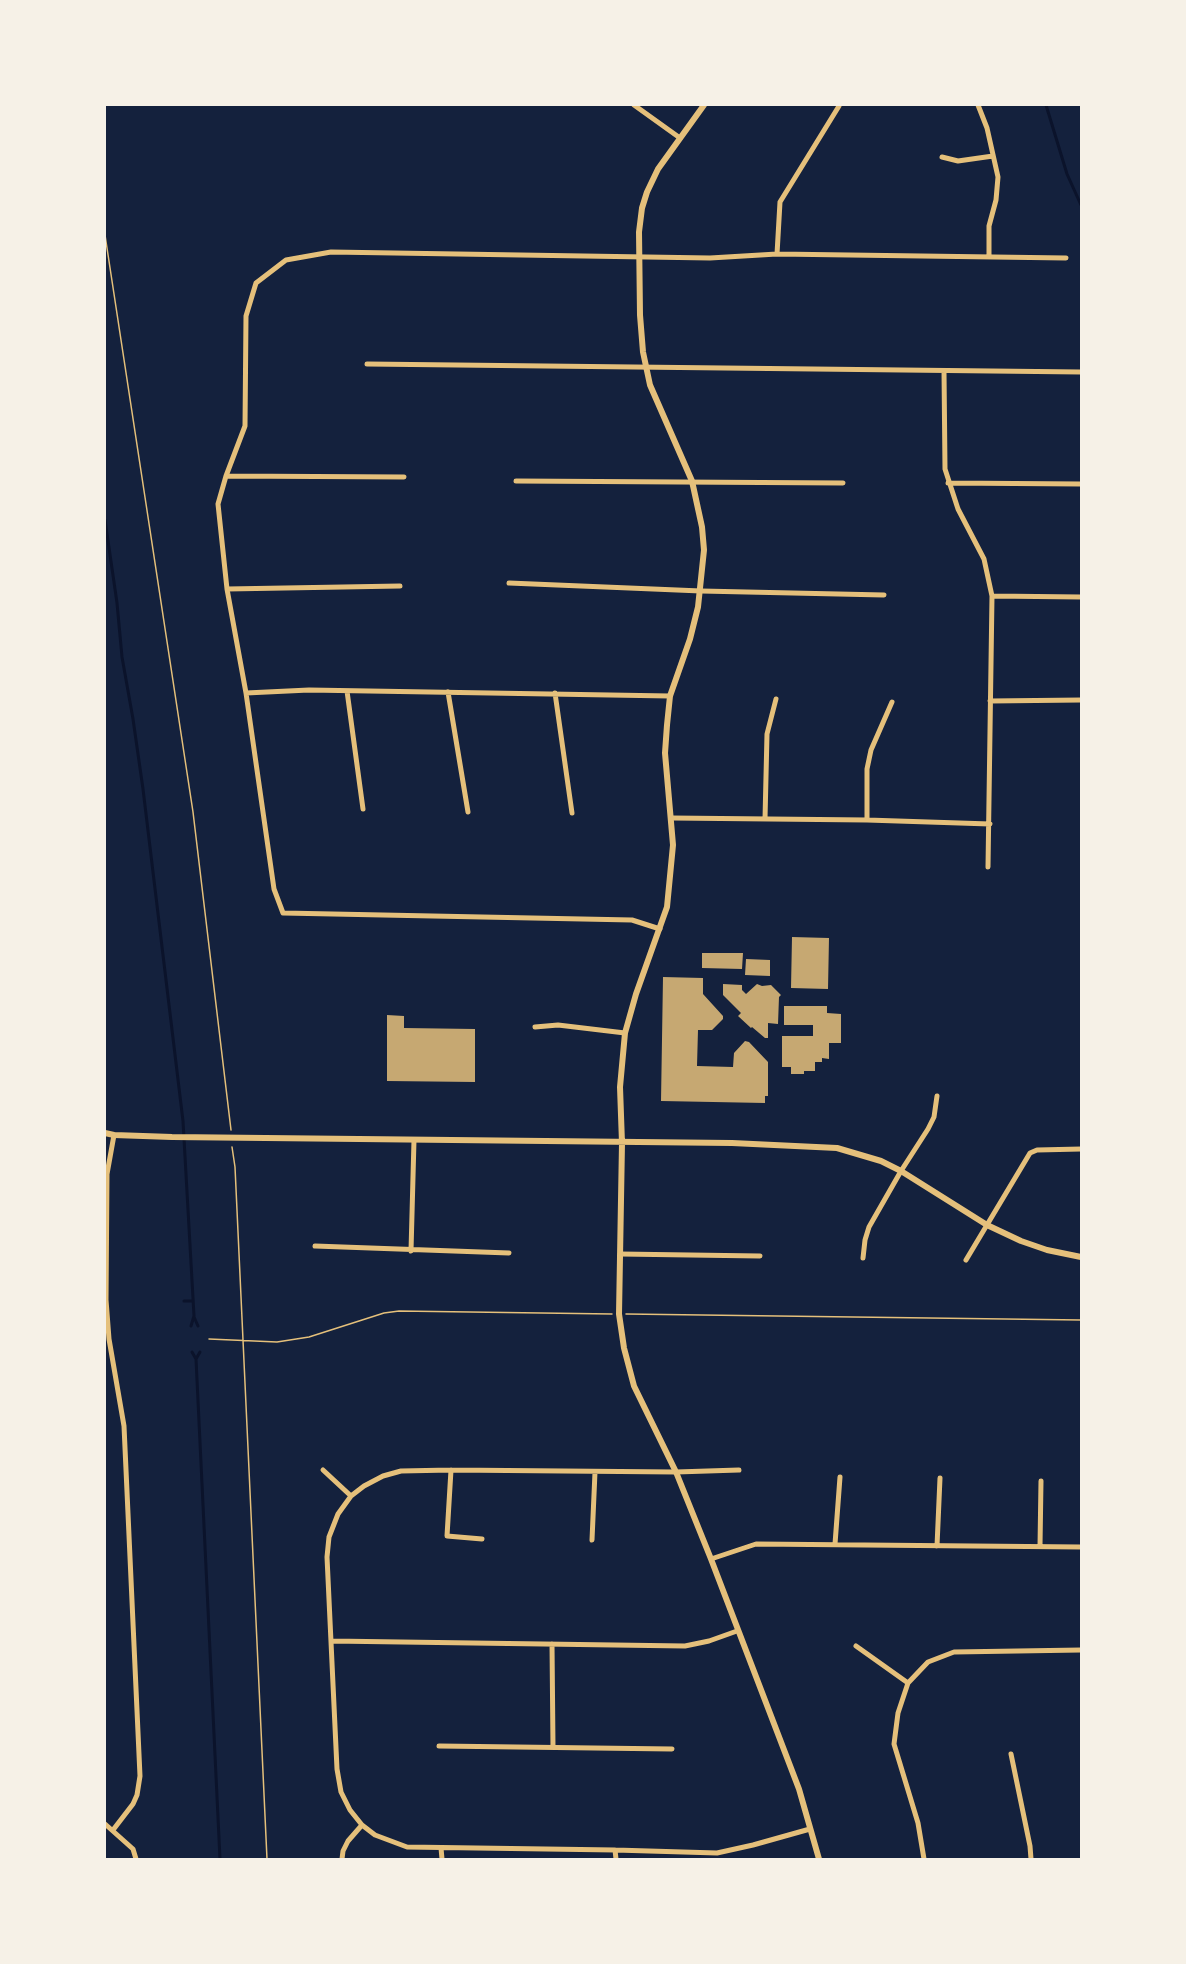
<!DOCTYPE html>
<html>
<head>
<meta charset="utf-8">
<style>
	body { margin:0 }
	#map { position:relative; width:1186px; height:1964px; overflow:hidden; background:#14213d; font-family:Manrope,sans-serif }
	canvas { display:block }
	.frame { position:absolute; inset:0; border:106px solid #f6f1e7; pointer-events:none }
</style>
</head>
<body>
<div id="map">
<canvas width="1186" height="1964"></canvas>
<div class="frame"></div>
</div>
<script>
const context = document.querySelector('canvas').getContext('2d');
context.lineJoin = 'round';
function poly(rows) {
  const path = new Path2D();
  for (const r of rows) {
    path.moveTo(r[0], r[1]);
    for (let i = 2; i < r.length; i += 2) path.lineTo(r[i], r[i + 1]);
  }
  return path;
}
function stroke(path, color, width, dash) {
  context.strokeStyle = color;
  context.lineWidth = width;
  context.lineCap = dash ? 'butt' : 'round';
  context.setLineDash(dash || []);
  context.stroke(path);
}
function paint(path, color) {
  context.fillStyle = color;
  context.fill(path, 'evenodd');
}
const stream = poly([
	[1046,105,1067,174,1081,205],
	[105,520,117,603,122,657,133,719,143,789,183,1121,194,1316,191,1326],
	[184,1301,193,1301],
	[194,1317,198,1326],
	[192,1352,196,1359,220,1859],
	[196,1359,200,1352]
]);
const building = poly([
	[792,937,829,938,828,989,791,988],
	[702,953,743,953,742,969,702,968],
	[746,959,770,960,770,976,745,975],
	[663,977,703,978,703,994,723,1016,723,1019,712,1030,698,1030,697,1066,733,1067,734,1053,745,1041,749,1042,768,1062,768,1096,765,1096,765,1103,661,1101],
	[723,984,742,985,742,990,746,994,757,984,762,986,771,985,781,995,779,997,778,1024,768,1023,768,1038,765,1038,752,1027,751,1028,738,1016,741,1013,723,995],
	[784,1006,827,1006,827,1013,841,1014,841,1043,829,1043,829,1059,822,1058,822,1062,815,1062,815,1071,804,1071,804,1074,791,1074,791,1067,782,1067,782,1036,813,1036,813,1025,784,1025],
	[387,1015,404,1016,404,1028,475,1029,475,1082,387,1081]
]);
const path = poly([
	[105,235,193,812,231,1130],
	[232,1147,235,1167,267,1859],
	[626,1314,1081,1320],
	[209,1339,277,1342,309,1337,384,1313,399,1311,612,1314]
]);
const minor = poly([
	[634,105,680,138],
	[978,105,987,128,998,177,996,200,989,226,989,256],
	[942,157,958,161,993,156],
	[777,254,780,202,839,106],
	[367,364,1081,372],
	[944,371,945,469,958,509,984,559,992,596,988,867],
	[226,476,404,477],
	[516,481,843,483],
	[948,483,1081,484],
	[509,583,701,591,884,595],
	[227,589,400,586],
	[992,596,1081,597],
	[347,691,363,809],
	[448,692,468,812],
	[246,693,309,690,670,696],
	[555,693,572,813],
	[990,701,1081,700],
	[672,818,867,820,990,824],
	[765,819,767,734,776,699],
	[867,820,867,769,871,750,892,702],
	[660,929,632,920,283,913,274,889,246,693,227,589,218,504,226,476,245,426,246,316,256,283,286,260,331,252,710,258,777,254,1066,258],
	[535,1027,558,1025,625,1033],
	[315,1246,509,1253],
	[411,1251,414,1140],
	[620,1254,760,1256],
	[863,1258,865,1240,869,1227,901,1171,928,1129,934,1117,937,1096],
	[966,1260,1030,1153,1037,1150,1081,1149],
	[323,1470,351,1496],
	[451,1470,447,1536,482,1539],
	[739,1470,676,1472,451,1470,401,1471,383,1476,364,1486,351,1496,338,1514,329,1537,327,1557,337,1769,341,1792,350,1810,362,1825,375,1835,407,1847,615,1850,717,1853,753,1845,810,1829],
	[592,1540,595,1472],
	[835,1544,840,1477],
	[937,1546,940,1478],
	[1040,1546,1041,1481],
	[711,1559,756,1544,1081,1547],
	[331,1641,685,1646,709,1641,737,1631],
	[552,1644,553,1747],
	[856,1646,908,1683],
	[439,1746,672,1749],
	[1011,1754,1030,1846,1031,1859],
	[105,1824,133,1849,136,1859],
	[113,1830,133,1804,137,1795,140,1776,124,1426,109,1339,106,1300,107,1174,114,1135],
	[441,1848,442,1859],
	[615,1850,616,1859],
	[342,1859,343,1851,348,1841,362,1825],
	[924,1859,918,1823,894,1744,898,1713,908,1683,928,1662,954,1652,1081,1650]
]);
const tertiary = poly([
	[704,105,658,169,647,192,642,208,639,232,640,315,643,352,650,385,692,481,702,527,704,550,698,607,690,639,670,696,667,725,665,753,673,845,667,907,636,994,625,1033,620,1087,622,1143,619,1314,624,1348,634,1386,676,1472,711,1559,799,1789,819,1859],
	[105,1133,114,1135,172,1137,732,1143,837,1148,881,1161,901,1171,987,1225,1021,1241,1047,1250,1081,1257]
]);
stroke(stream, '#0b132b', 3);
paint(building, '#c6a872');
stroke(path, '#e5c07b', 1.5);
stroke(minor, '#e5c07b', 5);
stroke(tertiary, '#e5c07b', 6);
</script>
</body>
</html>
